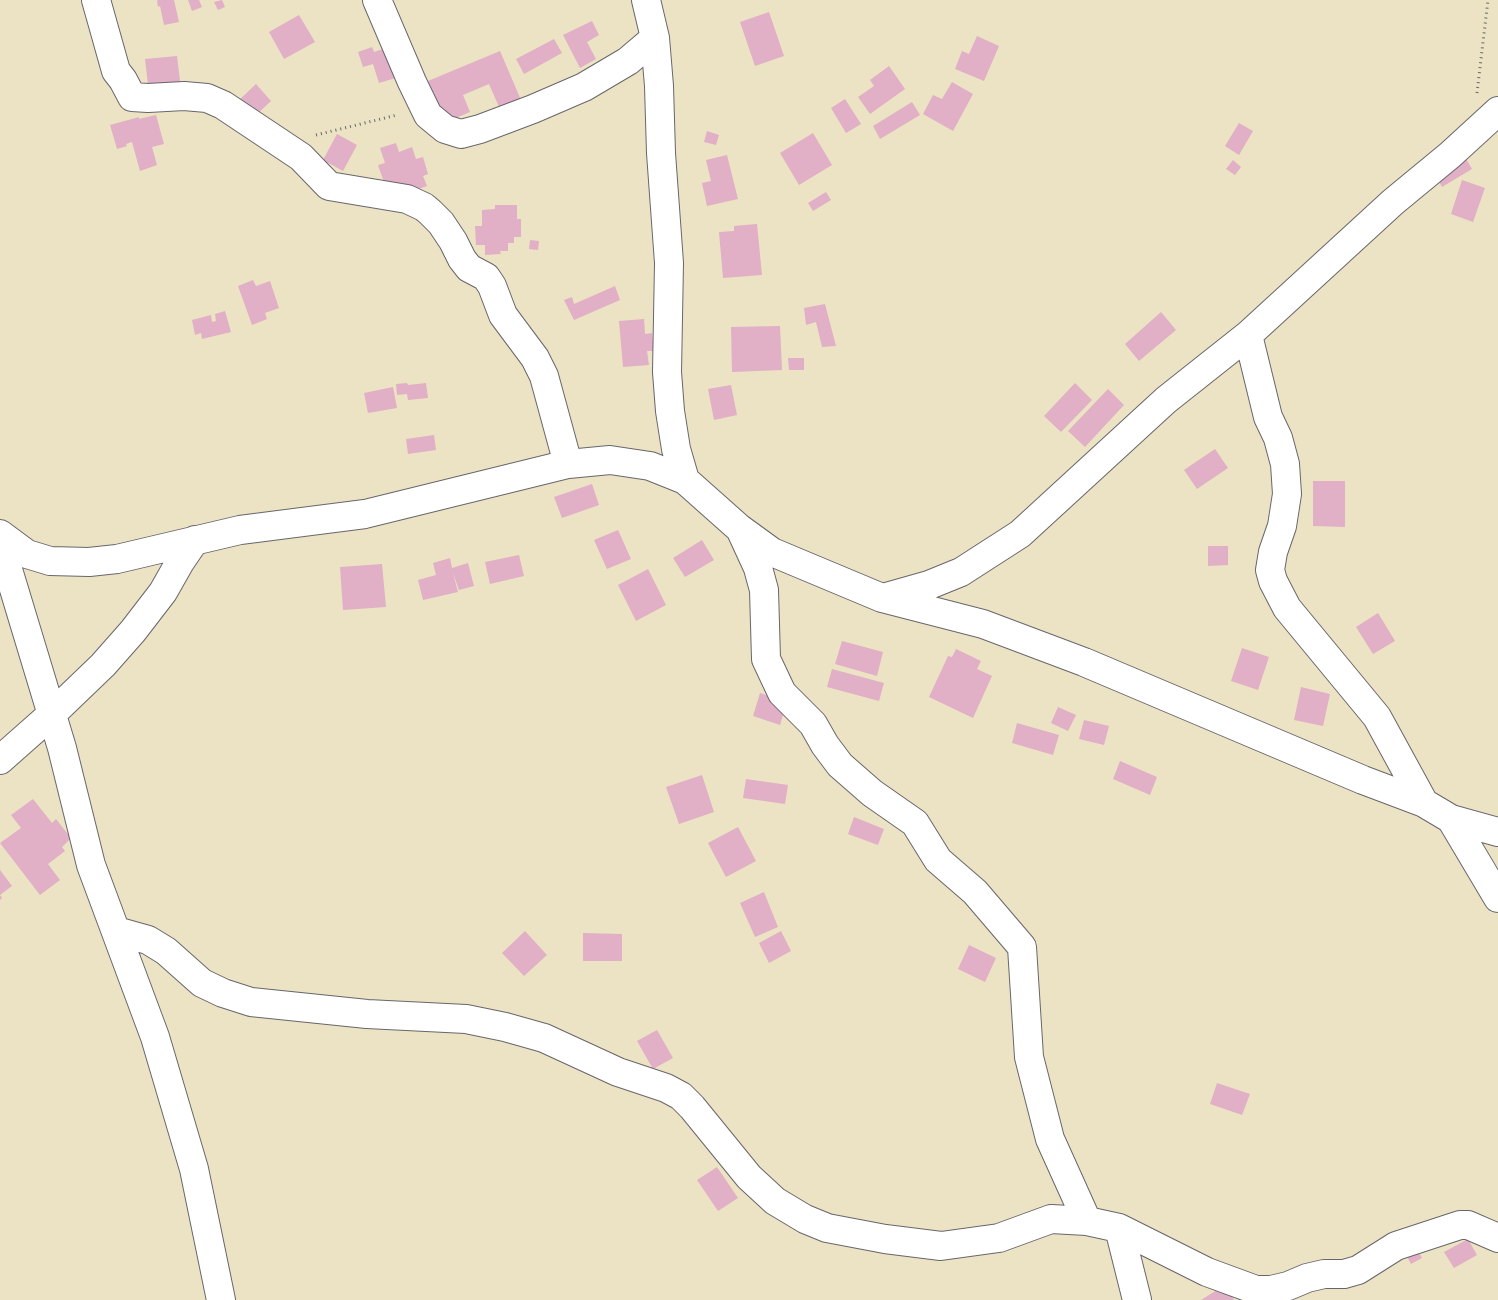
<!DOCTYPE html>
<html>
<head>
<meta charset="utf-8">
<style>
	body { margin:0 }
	canvas { display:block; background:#ebe3c3 }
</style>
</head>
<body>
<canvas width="1498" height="1300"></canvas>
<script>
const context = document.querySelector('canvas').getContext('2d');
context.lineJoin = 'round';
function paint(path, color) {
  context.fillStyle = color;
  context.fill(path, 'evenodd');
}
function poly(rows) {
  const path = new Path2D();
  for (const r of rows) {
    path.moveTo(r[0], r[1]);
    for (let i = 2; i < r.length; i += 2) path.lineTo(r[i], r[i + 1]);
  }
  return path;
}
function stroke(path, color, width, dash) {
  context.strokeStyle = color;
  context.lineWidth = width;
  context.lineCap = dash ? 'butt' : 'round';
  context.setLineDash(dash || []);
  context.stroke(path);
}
const building = poly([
	[158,0,174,0,179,22,164,25,160,6,158,7,157,1],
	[188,0,199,0,202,7,192,11],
	[222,0,225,7,218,10,214,2],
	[769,12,784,56,755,66,740,22],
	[299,15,315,42,284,59,269,32],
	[592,21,599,35,587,42,596,59,580,68,563,35],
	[977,36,999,46,984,81,955,69,962,51,969,54],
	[554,39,562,53,524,74,516,59],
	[392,46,402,76,379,83,373,64,363,67,358,52,372,47,374,52],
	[500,51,524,107,503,116,489,84,463,95,470,112,446,122,428,81],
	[177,56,181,89,149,93,145,59],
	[889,66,905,89,870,114,858,97,874,86,870,80],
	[952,82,973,94,953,131,923,114,933,95,942,99],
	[256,84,271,101,252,119,236,103],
	[845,99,861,124,846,133,831,108],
	[912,102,920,115,880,139,873,126],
	[156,115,164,144,152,147,157,165,140,171,132,142,126,144,127,146,117,149,110,125,139,117,139,119],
	[1239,123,1253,131,1239,155,1225,146],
	[707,131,719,135,716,145,704,142],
	[813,133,832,165,799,185,780,153],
	[337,134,357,145,343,171,323,160],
	[396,143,399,152,412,147,416,159,423,157,428,174,423,176,427,186,398,196,387,191,378,165,385,163,380,148],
	[1462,152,1472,169,1442,187,1432,169],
	[727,155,738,199,707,206,702,183,711,181,706,160],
	[1233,160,1241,167,1235,175,1226,169],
	[1462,180,1485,188,1473,222,1451,214],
	[826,192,831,200,813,211,808,203],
	[495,205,517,205,517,219,521,219,521,237,514,237,514,243,508,243,508,251,500,251,501,254,485,255,485,245,476,245,475,226,482,226,482,210,495,209],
	[757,224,762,275,723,278,719,232,734,231,734,226],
	[530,240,539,241,538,250,529,249],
	[253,280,256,286,270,281,279,308,265,313,267,319,252,325,238,286],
	[615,286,620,300,574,320,564,300,572,297,574,304],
	[825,304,836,346,822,347,816,322,806,325,804,308],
	[225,311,231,332,202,339,201,333,195,335,192,320,211,315,212,322,216,321,215,314],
	[1161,312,1176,330,1139,361,1125,344],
	[644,319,645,334,652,333,654,351,647,351,649,365,623,367,619,321],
	[780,326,782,370,732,372,731,327],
	[788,358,804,358,804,370,789,370],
	[407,383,408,385,426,383,428,398,408,400,407,394,397,395,396,384],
	[1075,383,1092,400,1061,432,1044,416],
	[731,385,737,415,714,420,708,389],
	[393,387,397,408,368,413,364,393],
	[1108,389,1124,405,1085,447,1068,431],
	[434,435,436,450,408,454,406,439],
	[1215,449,1228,468,1197,489,1184,470],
	[1313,481,1345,481,1345,527,1313,526],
	[592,484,599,505,562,518,554,497],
	[618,530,631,559,607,569,594,540],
	[702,540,714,560,685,577,673,558],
	[1208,546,1228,546,1228,565,1208,566],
	[519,555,524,576,490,584,485,562],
	[450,558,452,568,468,563,474,586,459,590,453,573,458,592,423,600,418,580,436,575,433,563],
	[382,564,386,607,343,610,340,567],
	[648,569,666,605,636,621,618,585],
	[1378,613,1395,641,1373,654,1356,627],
	[842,641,883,652,877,676,835,664],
	[1242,648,1269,657,1258,690,1231,681],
	[956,649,981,661,977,669,992,676,973,718,929,697,948,656,952,657],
	[832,669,884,683,879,701,827,687],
	[1301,687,1330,694,1323,726,1294,720],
	[760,693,787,702,780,725,753,716],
	[1058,707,1076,715,1068,731,1051,723],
	[1084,720,1109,726,1104,745,1079,739],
	[1017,723,1059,735,1053,755,1012,743],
	[1120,761,1157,777,1150,795,1113,779],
	[702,775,714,812,679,824,666,787],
	[746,779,788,785,785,804,743,798],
	[33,799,52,823,56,819,71,838,62,847,65,851,48,864,60,880,40,895,0,843,21,828,11,815],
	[854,817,884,829,878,845,848,834],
	[738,827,756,861,726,877,708,843],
	[0,870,12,886,0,895,2,898,0,900],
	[764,892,778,927,755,937,740,903],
	[525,931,547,955,524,976,502,953],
	[781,931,791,951,769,963,759,943],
	[583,933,622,934,622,961,583,961],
	[969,945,996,958,985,982,958,969],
	[657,1030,673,1058,653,1069,637,1041],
	[1217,1083,1250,1094,1242,1115,1210,1104],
	[717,1167,738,1198,718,1211,697,1180],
	[1468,1239,1477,1255,1454,1268,1444,1252],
	[1414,1243,1422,1258,1411,1264,1403,1249],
	[1225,1285,1234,1300,1201,1300]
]);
const path = poly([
	[1477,93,1488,0],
	[316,135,397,115]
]);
const minor = poly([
	[96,0,116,71,123,80,132,97,148,98,184,96,207,98,223,105,301,157,329,186,407,199,424,207,430,212,441,223,453,241,462,259,469,268,486,277,492,286,503,315,535,358,544,376,568,464],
	[377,0,412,82,428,115,445,129,461,134,480,129,533,109,584,87,628,61,655,38],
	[646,0,655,38,659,86,661,153,669,263,667,372,670,411,676,449,685,480],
	[1248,335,1268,417,1278,438,1285,464,1287,494,1282,526,1273,552,1270,570,1273,581,1287,608,1377,717,1424,803],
	[741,531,758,568,764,590,766,659,782,693,813,724,825,745,840,765,872,793,915,823,938,860,975,892,1022,947,1029,1057,1050,1139,1087,1221],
	[0,534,27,554,50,561,89,562,117,559,240,530,365,514,568,464,610,460,650,466,685,480,739,528,772,552,882,598,983,624,1084,662,1363,780,1424,803,1451,819,1498,832],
	[0,543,62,748,91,865,155,1037,194,1169,221,1300],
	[883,598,929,585,961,572,1020,534,1166,400,1248,335,1393,202,1450,155,1498,111],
	[0,760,52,714,103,665,133,631,163,592,180,562,195,540],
	[1451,819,1498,898],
	[116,931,148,940,166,951,202,983,223,993,251,1002,367,1014,466,1019,505,1027,544,1038,618,1072,666,1088,681,1096,692,1107,749,1177,775,1201,805,1219,827,1228,885,1239,941,1246,999,1238,1051,1219,1087,1221,1119,1228,1207,1272,1256,1290,1271,1290,1288,1286,1307,1278,1324,1274,1344,1274,1358,1270,1396,1246,1460,1225,1468,1225,1498,1238],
	[1119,1228,1137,1300]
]);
paint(building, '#e1afc6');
stroke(minor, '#68666b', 30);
stroke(path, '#68666b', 3, [1, 4]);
stroke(minor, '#fff', 28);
</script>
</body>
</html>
